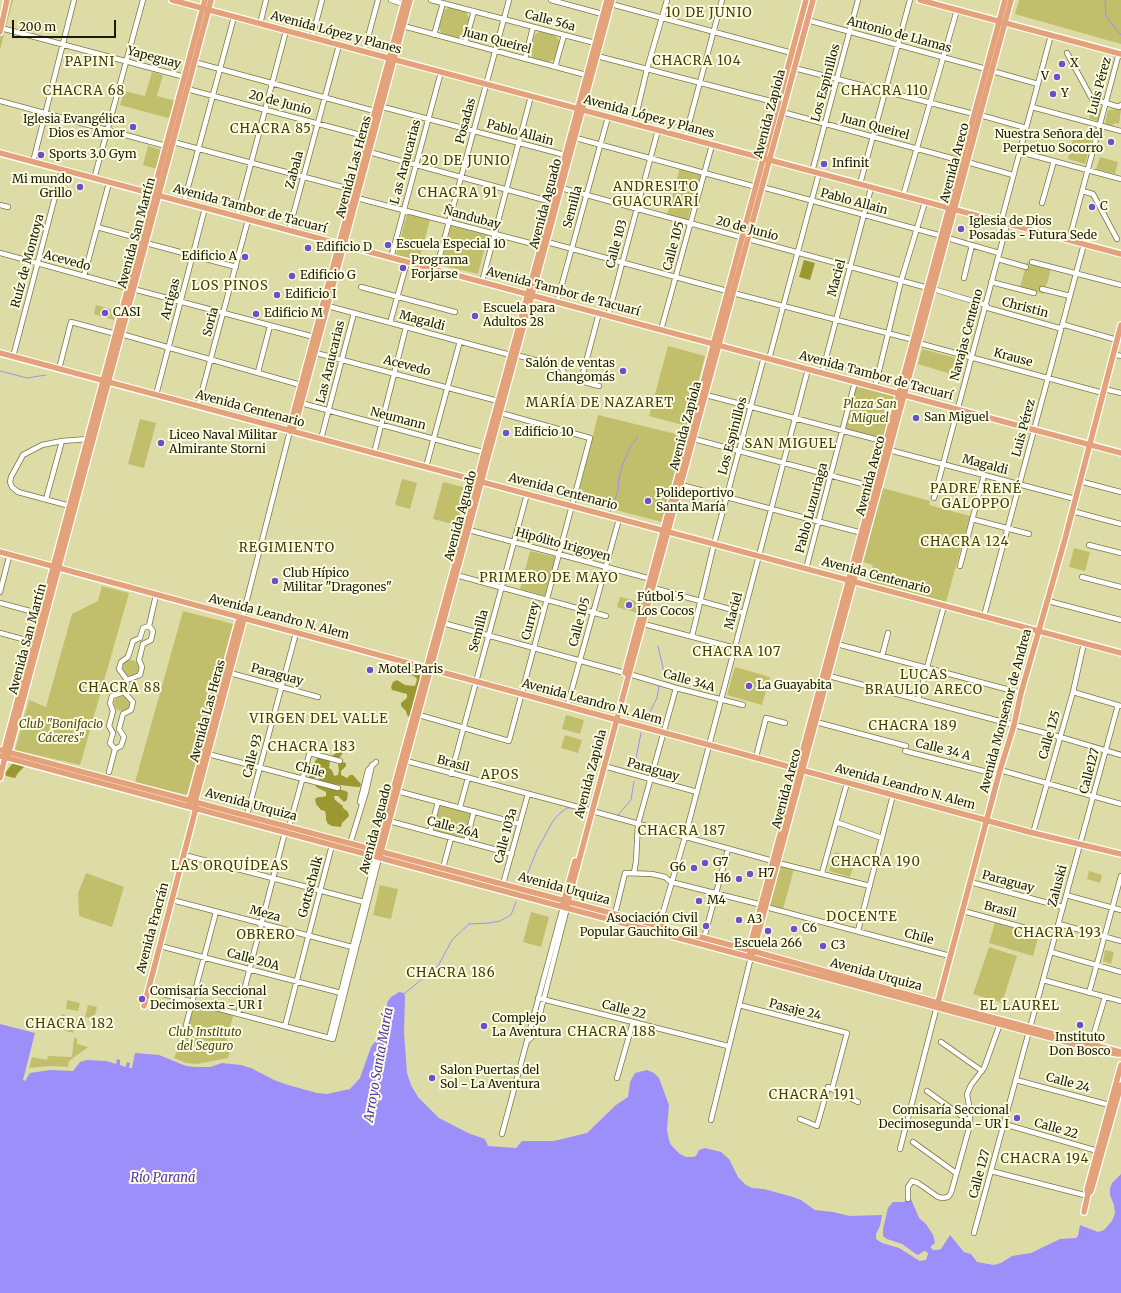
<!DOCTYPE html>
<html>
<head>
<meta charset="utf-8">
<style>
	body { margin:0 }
	#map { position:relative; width:1121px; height:1293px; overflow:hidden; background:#dddca6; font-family:Merriweather,serif }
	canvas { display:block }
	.scale { position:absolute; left:12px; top:20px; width:104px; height:18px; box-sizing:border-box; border:2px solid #1b1a06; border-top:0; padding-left:5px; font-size:12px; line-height:14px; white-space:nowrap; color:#1b1a06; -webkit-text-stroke:3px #fcfce1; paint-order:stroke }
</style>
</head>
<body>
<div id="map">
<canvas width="1121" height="1293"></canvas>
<div class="scale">200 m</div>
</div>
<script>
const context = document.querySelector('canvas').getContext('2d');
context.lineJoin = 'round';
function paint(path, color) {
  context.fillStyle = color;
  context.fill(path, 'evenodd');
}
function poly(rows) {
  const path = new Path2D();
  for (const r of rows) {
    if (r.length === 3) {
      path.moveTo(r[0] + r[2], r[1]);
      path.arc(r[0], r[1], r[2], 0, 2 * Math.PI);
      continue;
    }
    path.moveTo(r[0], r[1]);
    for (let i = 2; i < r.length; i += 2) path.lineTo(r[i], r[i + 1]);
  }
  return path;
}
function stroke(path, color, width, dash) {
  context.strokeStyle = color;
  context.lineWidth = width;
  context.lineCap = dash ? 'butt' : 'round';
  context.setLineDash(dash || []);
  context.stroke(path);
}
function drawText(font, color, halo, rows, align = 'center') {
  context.font = font + ' Merriweather,serif';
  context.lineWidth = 4;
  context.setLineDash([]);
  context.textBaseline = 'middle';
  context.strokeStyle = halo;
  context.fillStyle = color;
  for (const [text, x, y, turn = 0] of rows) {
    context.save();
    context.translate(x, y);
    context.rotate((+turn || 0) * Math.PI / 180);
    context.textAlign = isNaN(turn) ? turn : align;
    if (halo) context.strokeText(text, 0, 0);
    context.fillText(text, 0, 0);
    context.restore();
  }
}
const green = poly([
	[4,0,13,0,0,50,0,15],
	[808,0,811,0,666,525],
	[1019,0,1121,0,1121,44,1015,14],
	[451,7,465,11,469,18,464,35,456,39,442,34,439,28,444,10],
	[542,31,555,35,560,42,555,59,547,63,533,59,530,52,535,34],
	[152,72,163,75,157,96,176,101,172,119,120,105,124,91,145,96],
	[1090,105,1102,109,1100,120,1098,121,1090,119,1088,108],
	[1121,109,1119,124,1115,123,1112,126,1105,124,1108,110],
	[1075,132,1092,137,1085,164,1068,159],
	[148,146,162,150,157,169,143,165],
	[1100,157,1118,162,1115,174,1096,169],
	[680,168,701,174,687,221,667,215],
	[407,214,430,220,419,260,396,255],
	[451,226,488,235,478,274,441,265],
	[1027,262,1051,269,1047,284,1046,284,1044,294,1020,287],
	[96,305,117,311,114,320,94,314],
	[668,346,705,356,687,426,649,416],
	[922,349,956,358,951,374,918,364],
	[856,386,896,396,884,439,845,429],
	[598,415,684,436,662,522,577,500],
	[140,419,156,423,144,468,128,464],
	[402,479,417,483,410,509,395,505],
	[443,482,467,488,457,525,433,519],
	[883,488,930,501,929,505,970,516,946,602,869,582,873,565,863,562],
	[1074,548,1090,552,1085,571,1069,567],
	[530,551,556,557,546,596,520,589],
	[102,586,129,593,80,765,15,750,29,700,46,707,72,614,98,601],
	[620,597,641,602,638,613,617,607],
	[183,611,233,624,187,795,135,782],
	[131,668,8],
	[735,667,770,677,762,705,727,695],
	[122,703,8],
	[566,715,584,720,580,734,562,729],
	[565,735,582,740,578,753,561,748],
	[440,804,472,813,465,840,433,831],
	[835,852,856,858,850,877,829,871],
	[780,866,794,869,783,909,770,905],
	[1089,871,1102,875,1100,883,1087,879],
	[86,873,124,887,112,927,79,916,78,893],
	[380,885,398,889,391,919,373,915],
	[531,912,549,917,541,947,523,942],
	[995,922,1039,935,1033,956,989,943],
	[989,947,1017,956,1002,1003,973,994],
	[1105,950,1114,952,1111,964,1103,961],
	[67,1000,80,1003,78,1011,66,1009],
	[194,1003,234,1014,226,1038,231,1047,228,1058,197,1064,186,1063,174,1058,187,1028],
	[88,1005,97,1007,94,1019,85,1017],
	[62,1014,65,1014,61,1030,48,1027,50,1019,60,1021],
	[66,1016,77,1019,73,1033,63,1030],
	[74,1038,77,1038,77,1044,88,1047,69,1061,68,1067,50,1066,29,1068,32,1057,47,1060,48,1056,72,1057]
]);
const forest = poly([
	[804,260,815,263,810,280,799,277],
	[403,668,408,668,414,670,418,672,422,679,414,717,409,717,407,715,406,711,401,706,401,703,407,698,407,694,392,690,391,687,393,682,397,680,405,685,415,686,417,679,414,676,404,674,401,672],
	[337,750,340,750,343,753,337,761,330,761,329,768,332,770,334,776,338,775,339,770,338,765,339,763,342,762,346,763,346,766,341,771,341,775,347,778,350,775,353,775,361,784,360,787,357,787,332,784,337,789,346,791,348,793,347,800,344,802,338,796,334,796,335,800,343,806,343,808,348,812,349,816,342,823,341,827,332,826,328,824,326,820,326,816,325,811,321,810,316,804,315,799,318,797,323,797,326,796,326,792,316,787,315,784,315,781,319,779,321,772,317,771,315,778,312,781,309,780,310,769,318,757,324,754,330,757,335,754],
	[15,762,23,764,24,767,18,773,15,778,6,776,5,773,12,764]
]);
const water = poly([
	[399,992,404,993,405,997,404,1032,407,1073,411,1085,418,1097,439,1118,468,1133,485,1139,488,1146,516,1148,522,1141,554,1141,587,1133,616,1105,628,1097,630,1082,635,1073,647,1070,654,1073,659,1078,669,1105,667,1130,669,1140,671,1145,680,1154,686,1157,693,1157,696,1156,699,1150,705,1148,721,1152,729,1159,738,1177,746,1185,752,1188,764,1189,793,1197,801,1200,815,1210,833,1212,850,1216,882,1215,880,1226,876,1234,876,1239,882,1243,899,1248,920,1261,926,1260,928,1254,927,1252,924,1251,918,1255,916,1254,902,1244,887,1239,883,1236,883,1229,888,1208,893,1202,903,1202,911,1199,919,1218,926,1224,933,1235,935,1243,930,1247,933,1250,937,1250,941,1249,950,1235,964,1252,971,1254,977,1262,994,1265,1001,1263,1012,1256,1031,1253,1060,1239,1076,1238,1078,1236,1080,1225,1098,1232,1104,1230,1112,1221,1115,1213,1114,1205,1110,1195,1110,1189,1112,1183,1121,1174,1121,1293,0,1293,0,1024,35,1033,23,1080,25,1081,30,1073,50,1070,73,1071,80,1062,87,1060,106,1061,116,1064,117,1059,120,1060,120,1065,126,1067,127,1062,130,1063,129,1068,132,1068,135,1053,159,1055,186,1066,196,1067,210,1067,222,1063,241,1065,251,1068,274,1080,288,1085,317,1093,327,1094,350,1089,360,1078,371,1047,380,1035,385,1011,388,1001,391,997]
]);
const stream = poly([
	[1105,0,1106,16,1121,35],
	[0,371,27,378,46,375],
	[610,512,618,491,619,477,623,464,630,447,638,437],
	[658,646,665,676],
	[645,721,657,698,659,686],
	[634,769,641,733],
	[617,816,631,800,634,781],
	[523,885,537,850,553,821,558,815,567,808,572,808],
	[404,994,438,966,452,940,469,924,489,923,500,921,511,915,516,902]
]);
const minor = poly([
	[391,0,404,4],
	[431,0,595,43],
	[551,0,606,15],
	[611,4,792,53],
	[807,20,986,69],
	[260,24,266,0],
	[403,26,586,75],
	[1,28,185,77],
	[434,35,443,3],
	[312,38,322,0],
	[465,43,474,11],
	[364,52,378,0],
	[1067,53,1092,99,1119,107,1121,105],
	[597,56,778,103],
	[525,59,533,27],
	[194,62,378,112],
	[555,67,564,35],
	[794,68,974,114],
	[992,71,1038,84],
	[187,89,368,137],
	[0,101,166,146],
	[379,106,565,155],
	[1032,107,1121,131],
	[782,112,962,161],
	[980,115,1026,128],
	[634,124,647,69,667,0],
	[572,137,756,187],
	[685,138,722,0],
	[173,142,357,191],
	[369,152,552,202],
	[1020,152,1121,179],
	[33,162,74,0],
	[967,162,1013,175],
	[812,172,858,0],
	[94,179,143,0],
	[860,184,910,0],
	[762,187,942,236],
	[561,188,928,288],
	[1082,191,1093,194,1117,239],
	[903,196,957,10],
	[353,197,541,246],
	[184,202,234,17],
	[1042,203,1054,161],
	[0,205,8,207],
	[237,216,286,31],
	[1001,222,1051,35],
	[97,227,141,239],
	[289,230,339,45],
	[947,238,999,253],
	[1069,240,1119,53],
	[547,242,727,291],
	[146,243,236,267],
	[0,253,128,288],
	[391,258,441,72],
	[998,259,1026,267],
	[1032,262,1121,285],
	[436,270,509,0],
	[84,276,109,183],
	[964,278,972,245],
	[482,282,531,96],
	[991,282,1034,293],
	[361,287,455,312],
	[133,289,314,337],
	[933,289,986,305,988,308,1059,328,1065,325,1117,340],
	[1042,289,1070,296],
	[733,293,914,340],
	[557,302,608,117],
	[324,305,514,356],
	[608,316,658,130],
	[390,323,407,262],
	[661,330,712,145],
	[121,334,304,386],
	[918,343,1103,393],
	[312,352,498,401],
	[1113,354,1121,356],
	[516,355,561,367,566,377,599,386],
	[13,357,62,170],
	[769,359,819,173],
	[59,369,71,322,116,334],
	[258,372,270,326],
	[822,373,871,188],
	[581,381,599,313],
	[875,387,901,281,925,202],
	[1104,389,1121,393],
	[156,395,205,208],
	[706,395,886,442],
	[301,403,486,453],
	[198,406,248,220],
	[321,439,354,313],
	[694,439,874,487],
	[889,450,1075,499],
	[374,453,406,327],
	[426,467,460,341],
	[1079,481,1121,492],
	[681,485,862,533],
	[934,498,1007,224],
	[46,499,62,441],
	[70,506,18,492,12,487,10,482,11,477,23,455,42,445,62,441,88,439],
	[1072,511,1121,524],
	[972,519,1029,534],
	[469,530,651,579],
	[1089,545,1121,553],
	[960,566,984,475],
	[806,569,855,382],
	[456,575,606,616],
	[1082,577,1121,587],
	[653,588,744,613],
	[0,592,9,557],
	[1048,601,1121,620],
	[0,603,41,614],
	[984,616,1084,244],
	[242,619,290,431],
	[443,623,625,673],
	[640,623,735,648],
	[149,626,156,595],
	[0,633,33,642],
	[692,636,714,544,764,357],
	[837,644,1021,693],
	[882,656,888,633],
	[230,673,318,697],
	[629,674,676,688,743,705],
	[829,676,1060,737,1121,755],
	[127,680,140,675,142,667,139,660,143,644,151,640,153,631,149,626],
	[1073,692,1121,706],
	[918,700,944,606],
	[567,707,619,519],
	[419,715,509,741,590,438,497,412],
	[816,722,906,746],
	[115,749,121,746,124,737,119,729,123,714,131,710,133,702,124,692],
	[905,751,999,775],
	[310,753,340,761],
	[208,754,338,788],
	[756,757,766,718,785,723],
	[406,761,589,810],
	[604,766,697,792],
	[1000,770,1121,804],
	[109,772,115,749,110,743,113,733,109,726,113,711,110,703,112,696,124,692,127,680,119,669,121,662,128,657,133,641,140,638,143,628,149,626],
	[451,774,527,494],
	[397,791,520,824],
	[360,802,368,770,376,762],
	[460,807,468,778],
	[592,811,773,861],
	[247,815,296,633],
	[389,821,512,854],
	[836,822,882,838],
	[430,832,438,802],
	[1033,833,1073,692,1084,643],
	[466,842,474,811],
	[350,844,366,792,372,765],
	[184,855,364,902],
	[778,863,870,886],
	[443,868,451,838],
	[634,873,636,861,638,824,676,688],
	[822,873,847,783],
	[970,882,1063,907],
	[503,884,528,794],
	[1066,895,1121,910],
	[172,900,352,947],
	[766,907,950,956],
	[963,911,1055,936],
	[615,914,625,873,652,874,665,877,671,882,762,905],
	[1059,924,1121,941],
	[659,926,685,837,808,369],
	[858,931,893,795],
	[704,938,728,849],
	[160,946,341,993],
	[1051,952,1121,972],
	[1043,980,1121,1001],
	[148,990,333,1039,379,858],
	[1089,993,1121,876],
	[538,998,728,1046],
	[739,1005,847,1033,832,1089],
	[238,1014,285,832,289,827,311,748],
	[186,1025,216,912],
	[285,1026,332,845],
	[329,1038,376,856],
	[527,1041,532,1037,535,1033,567,908],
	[941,1042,982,1071],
	[1091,1043,1105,997],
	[617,1078,633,1022],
	[1016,1080,1113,1106],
	[927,1091,970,1122],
	[800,1119,817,1126,828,1087,858,1102],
	[711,1120,751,957],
	[1004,1124,1101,1152],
	[502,1134,563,907],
	[913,1142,956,1173],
	[900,1149,937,1006],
	[991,1171,1088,1196],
	[908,1199,908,1187,912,1181,918,1183,938,1197,943,1198,948,1197,951,1193,970,1125,970,1111,967,1094,971,1085,984,1068,1001,1021],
	[974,1233,1118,705]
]);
const major = poly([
	[172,0,1121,254],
	[920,0,1121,54],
	[0,32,7,0],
	[0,153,1121,453],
	[0,353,1121,653],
	[290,431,295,426,410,0],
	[290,431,290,426,405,0],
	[0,552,893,795,1033,833,1121,854],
	[625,673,806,0],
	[0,750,749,950,938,1003,1121,1052],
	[5,753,4,751,205,0],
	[0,756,999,1024,1089,1048,1117,1054,1121,1054],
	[0,778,5,757,9,752,23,700,211,0],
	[189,804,238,622,242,619],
	[376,853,465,528,484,453,541,246,607,0],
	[380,855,612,0],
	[563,904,575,861],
	[567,905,629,674,813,0],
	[750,953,749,950,1005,0],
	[753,953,1011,0],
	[144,1006,196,808,195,802,243,623,242,619],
	[937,1006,1000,770,1014,725,1021,693,1065,539,1121,325],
	[1088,1194,1091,1191,1121,1085],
	[1084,1212,1088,1194,1087,1190,1121,1065]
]);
const markers = [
	[1062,64,4,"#6851cb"],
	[1057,77,4,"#6851cb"],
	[1053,94,4,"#6851cb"],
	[133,127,4,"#6851cb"],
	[1111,142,4,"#6851cb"],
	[41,155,4,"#6851cb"],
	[824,164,4,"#6851cb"],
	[80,187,4,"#6851cb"],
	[1092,207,4,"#6851cb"],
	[961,229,4,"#6851cb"],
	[388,245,4,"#6851cb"],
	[308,248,4,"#6851cb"],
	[245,257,4,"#6851cb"],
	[403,268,4,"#6851cb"],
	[292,276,4,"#6851cb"],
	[277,295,4,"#6851cb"],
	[105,313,4,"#6851cb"],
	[256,314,4,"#6851cb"],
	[475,316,4,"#6851cb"],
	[623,371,4,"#6851cb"],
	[916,418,4,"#6851cb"],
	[506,433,4,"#6851cb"],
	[161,443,4,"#6851cb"],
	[648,501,4,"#6851cb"],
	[275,581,4,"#6851cb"],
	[629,605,4,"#6851cb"],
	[370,670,4,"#6851cb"],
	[749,686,4,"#6851cb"],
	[705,863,4,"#6851cb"],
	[694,868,4,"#6851cb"],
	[750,874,4,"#6851cb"],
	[739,879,4,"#6851cb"],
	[699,901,4,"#6851cb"],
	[739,920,4,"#6851cb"],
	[706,926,4,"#6851cb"],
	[794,929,4,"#6851cb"],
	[768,931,4,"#6851cb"],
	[823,946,4,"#6851cb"],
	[142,999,4,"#6851cb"],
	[1080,1025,4,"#6851cb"],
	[484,1026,4,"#6851cb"],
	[432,1078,4,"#6851cb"],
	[1017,1118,4,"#6851cb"]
];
const streetNames = [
	["Calle 56a",550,21,15],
	["Avenida López y Planes",336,33,15],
	["Antonio de Llamas",899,35,15],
	["Juan Queirel",497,41,15],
	["Yapeguay",154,58,15],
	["Los Espinillos",826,83,-75],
	["Luis Pérez",1100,86,-75],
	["20 de Junio",280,103,15],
	["Avenida Zapiola",770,114,-75],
	["Avenida López y Planes",649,117,15],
	["Posadas",466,121,-75],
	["Juan Queirel",875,127,15],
	["Pablo Allain",520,133,15],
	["L as Araucarias",406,162,-75],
	["Avenida Areco",955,163,-75],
	["Avenida Las Heras",354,167,-75],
	["Zabala",295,170,-75],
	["Pablo Allain",854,202,15],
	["Avenida Aguado",546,204,-75],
	["Semilla",573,207,-75],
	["Avenida Tambor de Tacuarí",250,209,15],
	["Ñandubay",472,218,15],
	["20 de Junio",747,229,15],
	["Avenida San Martín",137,233,-75],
	["Calle 103",617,244,-75],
	["Calle 105",674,246,-75],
	["Ruíz de Montoya",28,261,-75],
	["Acevedo",67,261,15],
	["Maciel",837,278,-75],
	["Avenida Tambor de Tacuarí",563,292,15],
	["Artigas",171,299,-75],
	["Christin",1025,308,15],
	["Magaldi",422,321,15],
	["Soria",211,322,-75],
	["Navajas Centeno",967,335,-75],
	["Krause",1013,358,15],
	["Las Araucarias",331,362,-76],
	["Acevedo",407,366,15],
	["Avenida Tambor de Tacuarí",876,376,15],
	["Avenida Centenario",250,409,15],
	["Neumann",398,419,15],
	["Avenida Zapiola",686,426,-75],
	["Luis Pérez",1024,428,-75],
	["Los Espinillos",733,436,-75],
	["Magaldi",985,465,15],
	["Avenida Areco",871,476,-75],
	["Avenida Centenario",563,492,15],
	["Pablo Luzuriaga",812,508,-75],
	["Avenida Aguado",461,516,-75],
	["Hipólito Irigoyen",563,545,15],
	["Avenida Centenario",876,576,15],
	["Maciel",734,611,-75],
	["Avenida Leandro N. Alem",279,617,15],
	["Currey",531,621,-75],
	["Calle 105",580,622,-75],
	["Semilla",479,631,-75],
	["Avenida San Martín",28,639,-75],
	["Paraguay",277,675,15],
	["Calle 34A",689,681,16],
	["Avenida Leandro N. Alem",592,702,15],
	["Avenida Las Heras",208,711,-75],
	["Avenida Monseñor de Andrea",1006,711,-75],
	["Calle 125",1050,735,-74],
	["Calle 34 A",943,750,14],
	["Calle 93",253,756,-75],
	["Brasil",453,764,15],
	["Chile",310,770,15],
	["Paraguay",653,770,16],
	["Calle127",1090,771,-75],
	["Avenida Zapiola",591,774,-75],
	["Avenida Leandro N. Alem",905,787,15],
	["Avenida Areco",787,789,-75],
	["Avenida Urquiza",251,805,15],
	["Calle 26A",453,828,15],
	["Avenida Aguado",376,829,-75],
	["Calle 103a",506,836,-75],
	["Paraguay",1008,882,15],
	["Zaluski",1058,886,-75],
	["Gottschalk",311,887,-75],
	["Avenida Urquiza",564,889,15],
	["Brasil",1000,910,15],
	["Meza",265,914,15],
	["Avenida Fracrán",153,928,-75],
	["Chile",919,937,15],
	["Calle 20A",253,960,15],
	["Avenida Urquiza",876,975,15],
	["Calle 22",624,1010,14],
	["Pasaje 24",795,1010,14],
	["Calle 24",1068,1083,15],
	["Calle 22",1056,1129,16],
	["Calle 127",980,1174,-75]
];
const poiNames = [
	["X",1070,64],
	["V",1049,77,"right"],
	["Y",1061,94],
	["Iglesia Evangélica",125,120,"right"],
	["Dios es Amor",125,134,"right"],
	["Nuestra Señora del",1103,135,"right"],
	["Perpetuo Socorro",1103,149,"right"],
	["Sports 3.0 Gym",49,155],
	["Infinit",832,164],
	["Mi mundo",72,180,"right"],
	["Grillo",72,194,"right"],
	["C",1100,207],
	["Iglesia de Dios",969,222],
	["Posadas - Futura Sede",969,236],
	["Escuela Especial 10",396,245],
	["Edificio D",316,248],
	["Edificio A",237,257,"right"],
	["Programa",411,261],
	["Forjarse",411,275],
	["Edificio G",300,276],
	["Edificio I",285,295],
	["Escuela para",483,309],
	["Adultos 28",483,323],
	["CASI",113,313],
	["Edificio M",264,314],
	["Salón de ventas",615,364,"right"],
	["Changomás",615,378,"right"],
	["San Miguel",924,418],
	["Edificio 10",514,433],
	["Liceo Naval Militar",169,436],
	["Almirante Storni",169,450],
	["Polideportivo",656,494],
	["Santa María",656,508],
	["Club Hípico",283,574],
	["Militar \"Dragones\"",283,588],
	["Fútbol 5",637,598],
	["Los Cocos",637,612],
	["Motel Paris",378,670],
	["La Guayabita",757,686],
	["G7",713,863],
	["G6",686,868,"right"],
	["H7",758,874],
	["H6",731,879,"right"],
	["M4",707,901],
	["Asociación Civil",698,919,"right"],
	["Popular Gauchito Gil",698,933,"right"],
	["A3",747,920],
	["C6",802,929],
	["Escuela 266",768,944,"center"],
	["C3",831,946],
	["Comisaría Seccional",150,992],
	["Decimosexta - UR I",150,1006],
	["Complejo",492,1019],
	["La Aventura",492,1033],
	["Instituto",1080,1038,"center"],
	["Don Bosco",1080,1052,"center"],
	["Salon Puertas del",440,1071],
	["Sol - La Aventura",440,1085],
	["Comisaría Seccional",1009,1111,"right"],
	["Decimosegunda - UR I",1009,1125,"right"]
];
const parkNames = [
	["Plaza San",870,405],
	["Miguel",870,419],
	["Club \"Bonifacio",61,725],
	["Cáceres\"",61,739],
	["Club Instituto",205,1033],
	["del Seguro",205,1047]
];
const neighbourhoodNames = [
	["10 DE JUNIO",709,13],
	["CHACRA 104",697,61],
	["PAPINI",90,62],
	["CHACRA 68",84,91],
	["CHACRA 110",885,91],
	["CHACRA 85",271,129],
	["20 DE JUNIO",466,161],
	["ANDRESITO",656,187],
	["GUACURARÍ",656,202],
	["CHACRA 91",458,193],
	["LOS PINOS",230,286],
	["MARÍA DE NAZARET",600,403],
	["SAN MIGUEL",791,444],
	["PADRE RENÉ",976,489],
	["GALOPPO",976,504],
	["CHACRA 124",965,542],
	["REGIMIENTO",287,548],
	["PRIMERO DE MAYO",549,578],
	["CHACRA 107",737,652],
	["LUCAS",924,675],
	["BRAULIO ARECO",924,690],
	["CHACRA 88",120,688],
	["VIRGEN DEL VALLE",319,719],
	["CHACRA 189",913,726],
	["CHACRA 183",312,747],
	["APOS",500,775],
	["CHACRA 187",682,831],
	["CHACRA 190",876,862],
	["LAS ORQUÍDEAS",230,866],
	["DOCENTE",862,917],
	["CHACRA 193",1058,933],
	["OBRERO",266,935],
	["CHACRA 186",451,973],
	["EL LAUREL",1020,1006],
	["CHACRA 182",70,1024],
	["CHACRA 188",612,1032],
	["CHACRA 191",812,1095],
	["CHACRA 194",1045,1159]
];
const waterNames = [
	["Arroyo Santa María",379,1065,-80],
	["Río Paraná",163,1178]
];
paint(green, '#c1bf6b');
paint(forest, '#9c9831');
paint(water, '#9c8ffa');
stroke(stream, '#9c8ffa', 1);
stroke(minor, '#797846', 6);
stroke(major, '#fff', 8);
stroke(minor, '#fff', 4.5);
stroke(major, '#e3a27a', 5.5);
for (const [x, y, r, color] of markers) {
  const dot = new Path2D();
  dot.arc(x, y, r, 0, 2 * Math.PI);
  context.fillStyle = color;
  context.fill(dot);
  stroke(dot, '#fcfce1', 1.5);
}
drawText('12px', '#1b1a06', '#fcfce1', streetNames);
drawText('12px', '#1b1a06', '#fcfce1', poiNames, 'left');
drawText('italic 12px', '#4c4a14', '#fcfce1', parkNames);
context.letterSpacing = '1px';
drawText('13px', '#403d07', '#fcfce1', neighbourhoodNames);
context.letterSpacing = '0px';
drawText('italic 13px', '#5437b2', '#fcfce1', waterNames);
</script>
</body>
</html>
